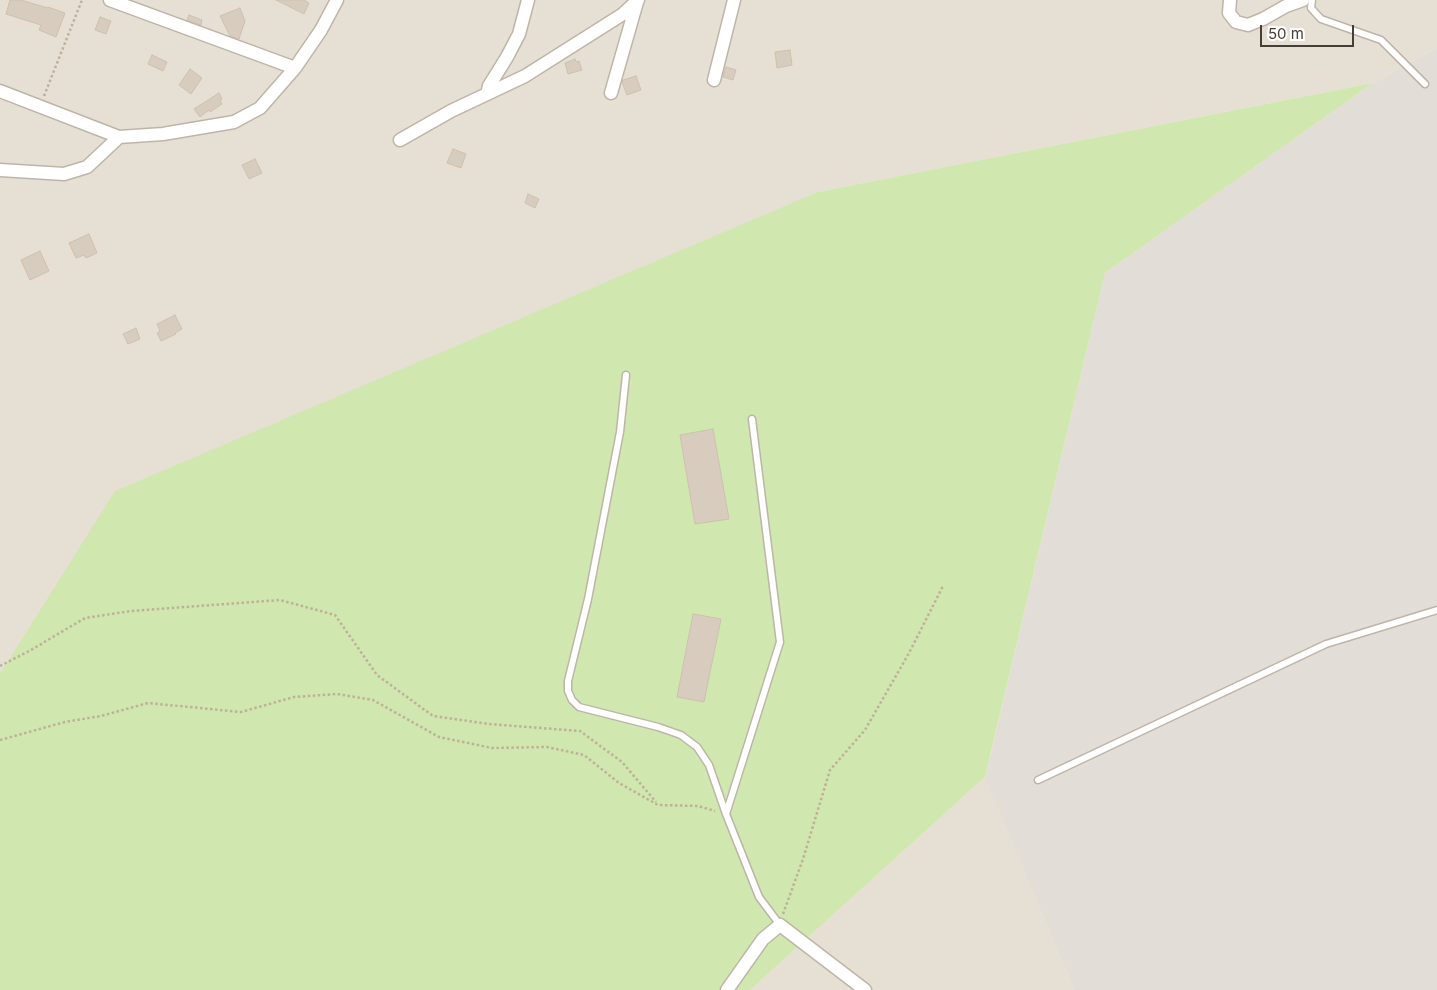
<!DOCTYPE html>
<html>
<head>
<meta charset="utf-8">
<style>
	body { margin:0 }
	#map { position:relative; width:1437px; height:990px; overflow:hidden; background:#f3eee6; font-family:Inter,sans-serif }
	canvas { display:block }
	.scale { position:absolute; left:1260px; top:25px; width:94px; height:22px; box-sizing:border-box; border:2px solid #453e35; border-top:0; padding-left:6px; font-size:15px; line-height:18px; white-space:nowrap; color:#453e35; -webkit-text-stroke:4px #fff; paint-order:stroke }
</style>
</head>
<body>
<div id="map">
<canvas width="1437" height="990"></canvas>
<div class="scale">50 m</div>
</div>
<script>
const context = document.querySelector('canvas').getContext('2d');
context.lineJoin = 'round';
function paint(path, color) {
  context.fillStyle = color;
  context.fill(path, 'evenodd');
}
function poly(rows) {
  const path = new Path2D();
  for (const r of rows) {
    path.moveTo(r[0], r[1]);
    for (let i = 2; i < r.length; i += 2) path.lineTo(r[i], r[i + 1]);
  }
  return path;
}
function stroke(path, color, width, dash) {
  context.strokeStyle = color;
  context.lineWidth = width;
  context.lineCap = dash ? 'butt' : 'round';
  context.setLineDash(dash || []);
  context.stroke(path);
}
const residential = poly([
	[0,0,1437,0,1437,48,1373,83,818,192,0,674],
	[985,777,1074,990,750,990]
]);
const industrial = poly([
	[1437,48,1437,990,1074,990,985,778,1105,273,1373,83]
]);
const green = poly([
	[1373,83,1105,273,985,777,750,990,0,990,0,674,115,491,818,192]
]);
const building = poly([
	[10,0,21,0,48,8,48,7,65,13,56,37,39,30,41,25,6,14,10,0],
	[276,0,304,0,309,3,304,14,276,0],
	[240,8,245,21,239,39,230,36,220,16,240,8],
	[189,15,202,20,201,25,187,20,189,15],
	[100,17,111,21,106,34,95,30,100,17],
	[790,50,792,65,777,68,775,52,790,50],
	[152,55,167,62,163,71,148,64,152,55],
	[575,59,576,62,579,61,582,70,568,74,565,63,575,59],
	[726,67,736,70,733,80,723,77,726,67],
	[190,69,202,78,191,94,179,85,190,69],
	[636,76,641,90,627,95,622,82,623,80,636,76],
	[219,93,222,99,220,100,222,104,210,112,209,110,200,117,194,109,219,93],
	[453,149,466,154,461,168,447,163,453,149],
	[255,159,262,173,249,179,242,165,255,159],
	[528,194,539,199,535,208,525,203,528,194],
	[89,234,97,253,86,258,84,255,76,258,69,243,89,234],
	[40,251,49,271,30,280,21,260,40,251],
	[175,315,182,329,175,333,176,334,161,341,157,333,160,331,157,324,175,315],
	[136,328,140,339,128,344,123,334,136,328],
	[713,429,729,519,695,524,680,435,713,429],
	[693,614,721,619,704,702,677,697,693,614]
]);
const path = poly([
	[44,96,82,0],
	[0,666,31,650,85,618,131,611,280,600,335,615,377,675,433,716,489,724,580,731,622,762,656,802],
	[0,740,65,722,101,716,148,703,241,712,294,697,337,694,373,700,439,737,492,748,547,747,584,755,619,783,658,805,698,806,715,811],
	[783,914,803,859,830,770,865,730,909,653,943,586]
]);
const lane = poly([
	[1312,0,1311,8,1321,19,1381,40,1425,84],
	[626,375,620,432,588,599,568,681,568,691,572,700,579,707,658,727,681,735,697,747,709,765,726,814,759,897,780,925],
	[1038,780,1326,644,1437,610],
	[726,814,780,642,752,419]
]);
const street = poly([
	[110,0,295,68],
	[1230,0,1229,13,1236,22,1248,25,1263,19,1286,6,1303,0],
	[714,80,734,0],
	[0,91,119,137],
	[611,93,637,2],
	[487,94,525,76,623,14,638,0],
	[400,140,451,111,487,94,489,86,507,57,519,34,528,0],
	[0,170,64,174,87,167,119,137,163,134,234,122,260,108,295,68,321,30,337,0],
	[727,990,763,939,780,925,865,990]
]);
paint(residential, '#e6e0d4');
paint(industrial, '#e2ddd7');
paint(green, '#d0e7af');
paint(building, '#d7ccbe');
stroke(building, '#cfc1af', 1);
stroke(lane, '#beb5a8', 9);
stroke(street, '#beb5a8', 15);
stroke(path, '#bfb09a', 2.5, [2.5, 2.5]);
stroke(lane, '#fff', 6);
stroke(street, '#fff', 12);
</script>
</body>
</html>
